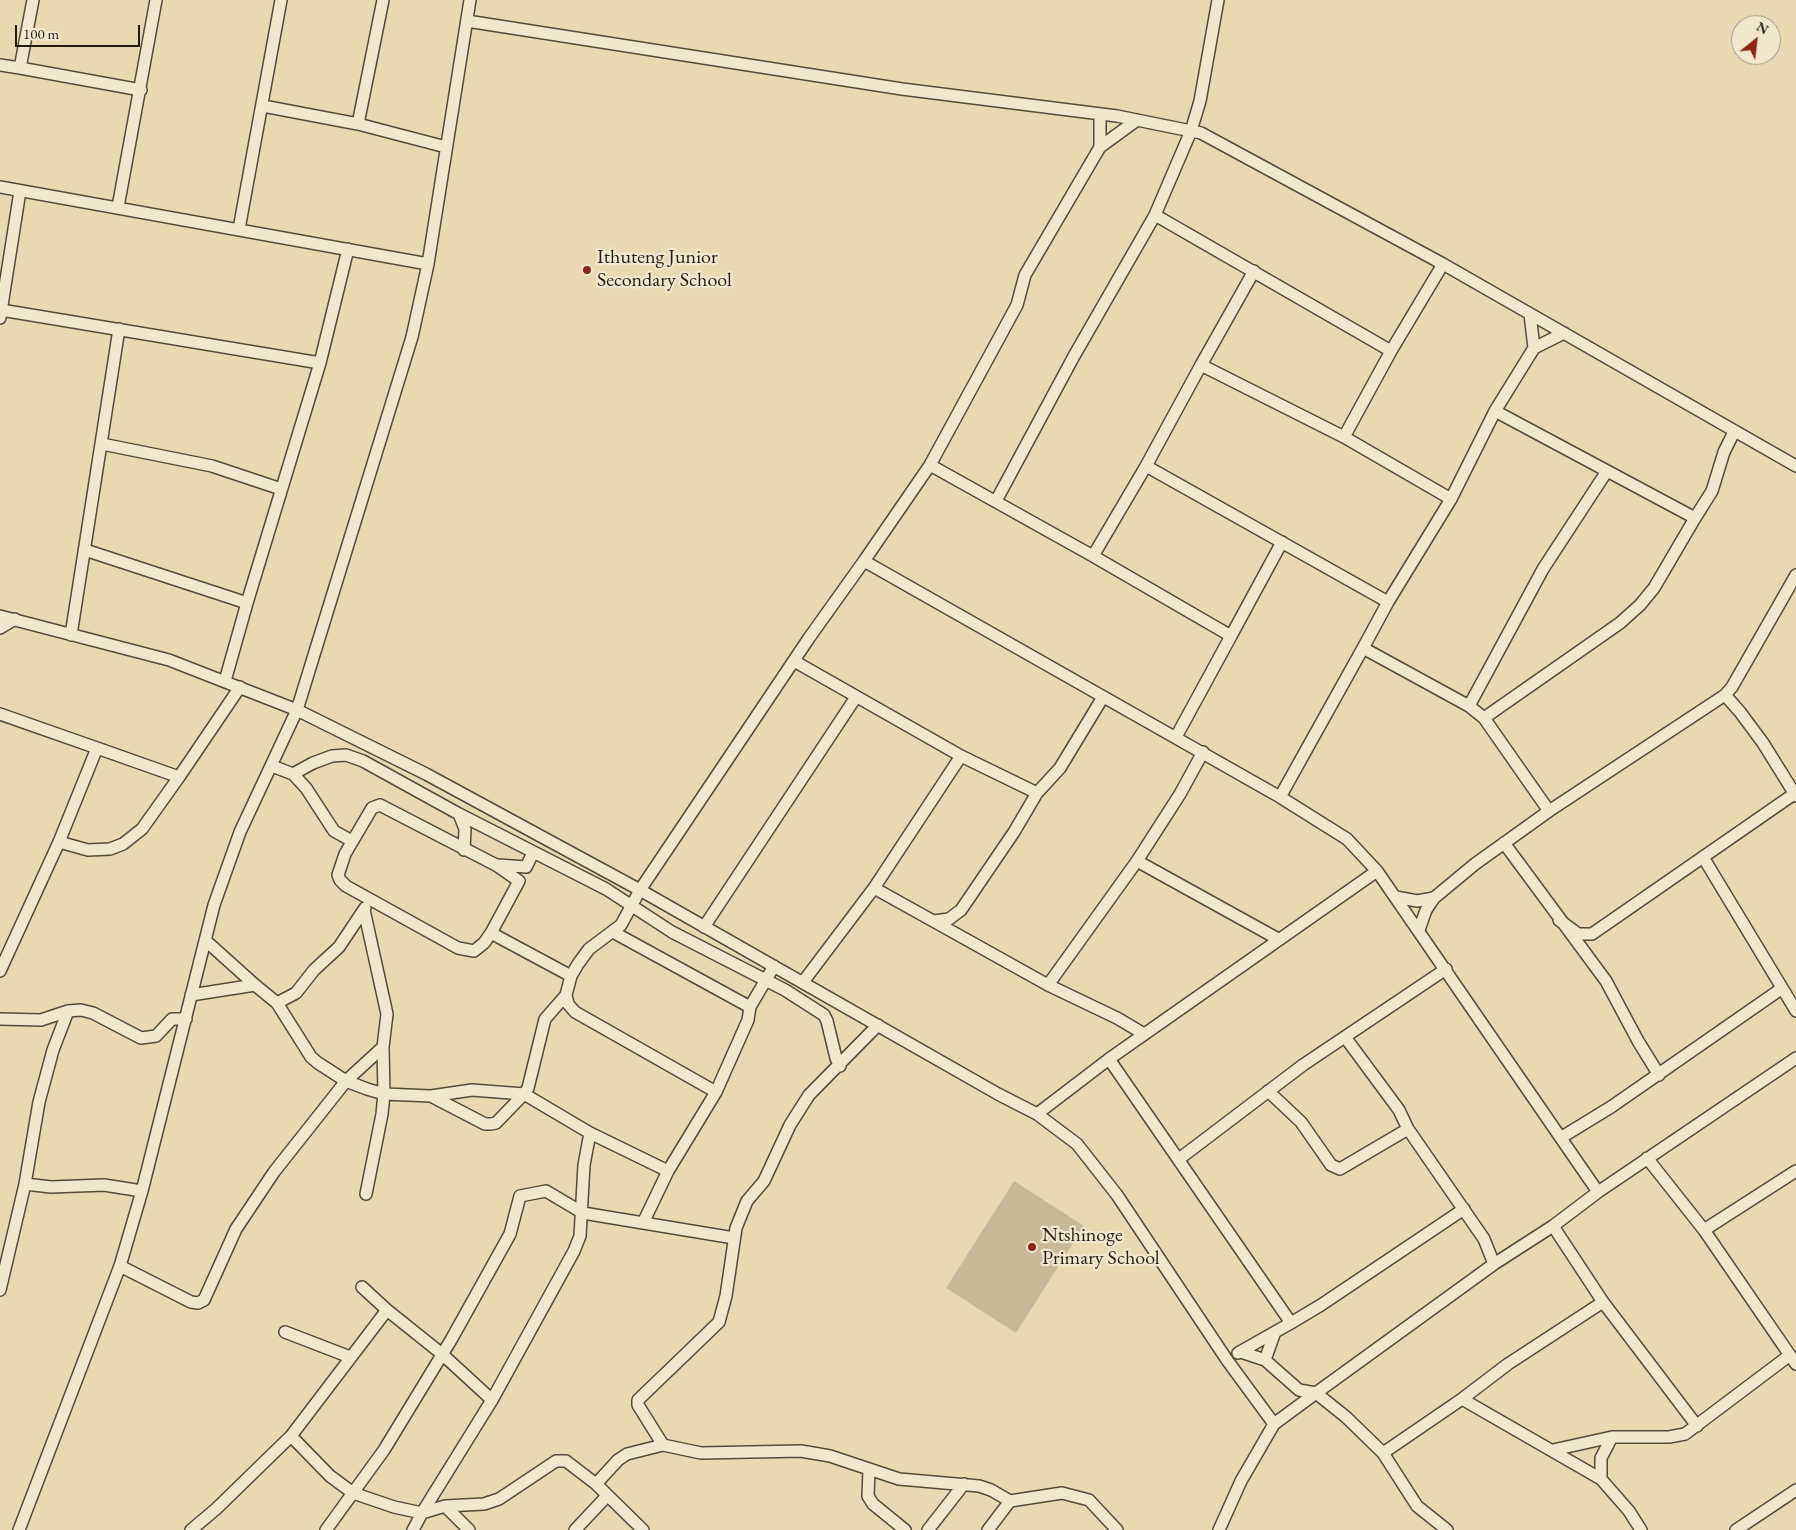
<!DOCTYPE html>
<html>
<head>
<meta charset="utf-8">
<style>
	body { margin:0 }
	#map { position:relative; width:1796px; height:1530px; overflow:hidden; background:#e9d9b3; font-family:"EB Garamond",serif }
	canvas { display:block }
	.north { position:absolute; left:1731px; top:15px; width:50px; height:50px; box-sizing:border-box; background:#f1e6ce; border:1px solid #9f9583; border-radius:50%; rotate:29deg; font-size:14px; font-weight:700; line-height:20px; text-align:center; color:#241c12 }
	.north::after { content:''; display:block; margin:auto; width:18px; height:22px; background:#8f2418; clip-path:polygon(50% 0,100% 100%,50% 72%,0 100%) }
	.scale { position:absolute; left:15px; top:25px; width:125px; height:22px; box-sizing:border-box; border:2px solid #241c12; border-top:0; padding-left:6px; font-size:15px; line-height:18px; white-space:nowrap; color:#241c12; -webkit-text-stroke:4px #f1e6ce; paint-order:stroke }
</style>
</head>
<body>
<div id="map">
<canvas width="1796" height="1530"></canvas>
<div class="north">N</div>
<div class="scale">100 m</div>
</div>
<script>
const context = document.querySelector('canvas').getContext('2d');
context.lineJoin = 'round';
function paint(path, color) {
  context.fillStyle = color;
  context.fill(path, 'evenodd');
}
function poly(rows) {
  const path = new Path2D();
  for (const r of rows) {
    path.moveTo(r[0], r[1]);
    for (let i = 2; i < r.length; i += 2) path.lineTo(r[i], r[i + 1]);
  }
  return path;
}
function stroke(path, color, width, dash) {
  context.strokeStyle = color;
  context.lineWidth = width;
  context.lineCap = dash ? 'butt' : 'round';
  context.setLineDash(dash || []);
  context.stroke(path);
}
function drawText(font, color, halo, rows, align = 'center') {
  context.font = font + ' "EB Garamond",serif';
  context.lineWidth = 4.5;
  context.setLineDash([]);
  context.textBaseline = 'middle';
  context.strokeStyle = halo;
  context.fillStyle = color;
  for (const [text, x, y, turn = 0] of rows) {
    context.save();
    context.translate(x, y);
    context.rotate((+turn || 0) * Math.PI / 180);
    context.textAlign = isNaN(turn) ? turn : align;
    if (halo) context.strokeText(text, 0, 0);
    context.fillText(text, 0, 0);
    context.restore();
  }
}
const green = poly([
	[1014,1181,1084,1226,1016,1333,946,1288]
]);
const minor = poly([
	[1218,0,1200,101,1191,131,1155,215,1391,351],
	[467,21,902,89,1117,116,1201,133,1443,264,1796,466],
	[0,65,20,68,33,0],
	[20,68,141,90],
	[263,106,358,124,446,147],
	[358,124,383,0],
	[1100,147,1100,114],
	[0,187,428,264],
	[118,207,156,0],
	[239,229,281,0],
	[1,310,320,363],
	[1530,314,1534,348],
	[0,318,20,191],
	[1201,365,1254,271],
	[1344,437,1391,351,1443,264],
	[102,444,212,466,281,489],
	[930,465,1093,556,1146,466,1388,602],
	[1146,466,1201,365,1344,437,1451,499],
	[996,501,1074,356,1155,215],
	[1695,518,1712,491,1724,452,1734,432],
	[85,550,247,603],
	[1093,556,1231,636,1282,542],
	[864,561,930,465,1017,305,1025,275,1100,147,1137,120],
	[0,616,169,660,297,710,426,774,640,890,998,1094,1037,1114,1077,1144,1117,1195,1227,1360,1274,1424],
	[0,628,15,619],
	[71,635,119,329],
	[1363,648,1388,602,1451,499,1495,411,1534,348,1564,333],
	[794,661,961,756,1037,793,1060,768,1103,697],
	[225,681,247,603,320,363,348,249],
	[1725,695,1740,712,1763,743,1796,796],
	[1469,706,1543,569,1607,471],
	[0,714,97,748],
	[1484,718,1620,623,1640,605,1654,588,1695,518,1495,411],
	[1176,737,1231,636],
	[272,766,293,774,306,788,334,831,352,841],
	[293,774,313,763,332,756,346,755,363,761,459,814,606,889,672,932,785,990,824,1015,827,1021,836,1058,840,1066],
	[1280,797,1363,648,1469,706,1484,718,1549,811],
	[380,805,496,865,519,881,491,933,484,943,474,951,458,948,346,886,340,880,338,875,345,854,372,808,380,805],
	[459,814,465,829,464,850],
	[59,842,88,850,110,849,123,844,142,829,179,777],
	[1504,843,1606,981,1638,1041,1659,1075],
	[1703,857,1796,1011],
	[1137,861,1278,939],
	[498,865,526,867,533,853],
	[874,888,961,756],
	[1396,897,1417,901,1434,898,1475,864,1549,811,1725,695,1732,687,1796,575],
	[364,910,387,1014,383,1047,384,1094,382,1114,366,1194],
	[1559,920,1578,934,1592,934,1794,794],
	[934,921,949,919,961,910,1014,832,1037,793],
	[704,927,856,697],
	[1419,930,1426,910,1434,898],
	[613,932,750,1007,774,966],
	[491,933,571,976],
	[205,940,255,985],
	[0,971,59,842,97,748,179,777,240,687],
	[803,982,874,888,1048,985,1117,1018,1144,1034],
	[1048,985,1137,861,1180,794,1203,752],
	[191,995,255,985,277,1003,311,1057,318,1063,346,1081,367,1089,384,1094,431,1096,485,1124,491,1124,496,1123,524,1094,590,1133,584,1165,580,1236,574,1251,492,1400,422,1513,394,1507,353,1493,330,1476,291,1436],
	[277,1003,296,993,314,970,339,947,365,908],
	[0,1019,41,1020,68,1011],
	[1109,1059,1291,1323,1238,1353],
	[1268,1091,1301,1122,1331,1165,1340,1169,1408,1129,1399,1110,1345,1037],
	[716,1092,575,1012,568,1004,566,995,571,976,578,964,589,949,621,925,640,890,809,638,864,561,1280,797,1347,839,1377,871],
	[431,1096,472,1090,524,1094,528,1088,545,1019,566,995],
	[1037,1114,1109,1059,1377,871,1598,1192,1553,1226,1494,1264,1316,1393,1299,1390,1265,1360,1241,1352],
	[1408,1129,1484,1239,1494,1264],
	[590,1133,668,1171],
	[1562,1137,1611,1107,1781,989],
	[1647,1158,1704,1230,1796,1171],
	[1179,1159,1303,1065,1446,969],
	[142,1191,104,1185,51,1187,25,1184,39,1102,53,1050,68,1011,81,1010,93,1013,141,1038,156,1036,172,1019,186,1019],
	[1598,1192,1796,1058],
	[643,1223,668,1171,716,1092,748,1020,750,1007],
	[1553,1226,1603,1302,1697,1426],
	[1704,1230,1796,1364],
	[120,1266,191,1302,198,1303,204,1300,236,1229,274,1172,346,1081,383,1047],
	[362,1287,387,1310],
	[0,1290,25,1184],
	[1291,1323,1321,1305,1464,1209],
	[285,1332,350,1357],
	[1265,1360,1275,1332],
	[1462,1399,1508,1364,1603,1302],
	[663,1445,638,1405,638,1400,719,1322,726,1296,736,1228,747,1201,764,1181,790,1125,809,1095,878,1025],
	[1553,1450,1612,1437,1669,1437,1685,1434,1790,1355],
	[1383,1453,1462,1399,1601,1479,1629,1511,1641,1530],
	[869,1470,868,1496,873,1504,905,1530],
	[1601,1479,1601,1458,1612,1437],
	[596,1484,618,1460,627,1454,663,1445,701,1453,801,1451,830,1456,899,1479,979,1486,991,1490,1010,1501],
	[445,1506,469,1530],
	[19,1530,120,1266,142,1191,214,905,240,832,297,710,412,337,428,264,470,0],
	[191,1530,216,1509,291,1436,387,1310,442,1354,492,1400],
	[326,1530,384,1450,451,1340,510,1234,520,1196,546,1191,583,1213,734,1238],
	[413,1530,422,1513,445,1506,484,1504,499,1499,556,1461,566,1461,596,1484,643,1530],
	[575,1530,606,1497],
	[928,1530,964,1484],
	[988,1530,1010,1501,1062,1493,1089,1500,1117,1530],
	[1219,1530,1241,1481,1274,1424,1316,1393,1346,1417,1383,1453,1417,1506,1447,1530],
	[1736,1530,1796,1490]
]);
const markers = [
	[587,270,5,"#8f2418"],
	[1032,1247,5,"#8f2418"]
];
const poiNames = [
	["Ithuteng Junior",597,258],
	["Secondary School",597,281],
	["Ntshinoge",1042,1236],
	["Primary School",1042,1259]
];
paint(green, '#c8b998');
stroke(minor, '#554b3a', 14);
stroke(minor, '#f1e6ce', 11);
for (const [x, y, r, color] of markers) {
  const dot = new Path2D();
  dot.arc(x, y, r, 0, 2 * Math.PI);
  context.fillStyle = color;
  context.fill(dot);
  stroke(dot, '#f1e6ce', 2);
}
drawText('20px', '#241c12', '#f1e6ce', poiNames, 'left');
</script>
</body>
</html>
